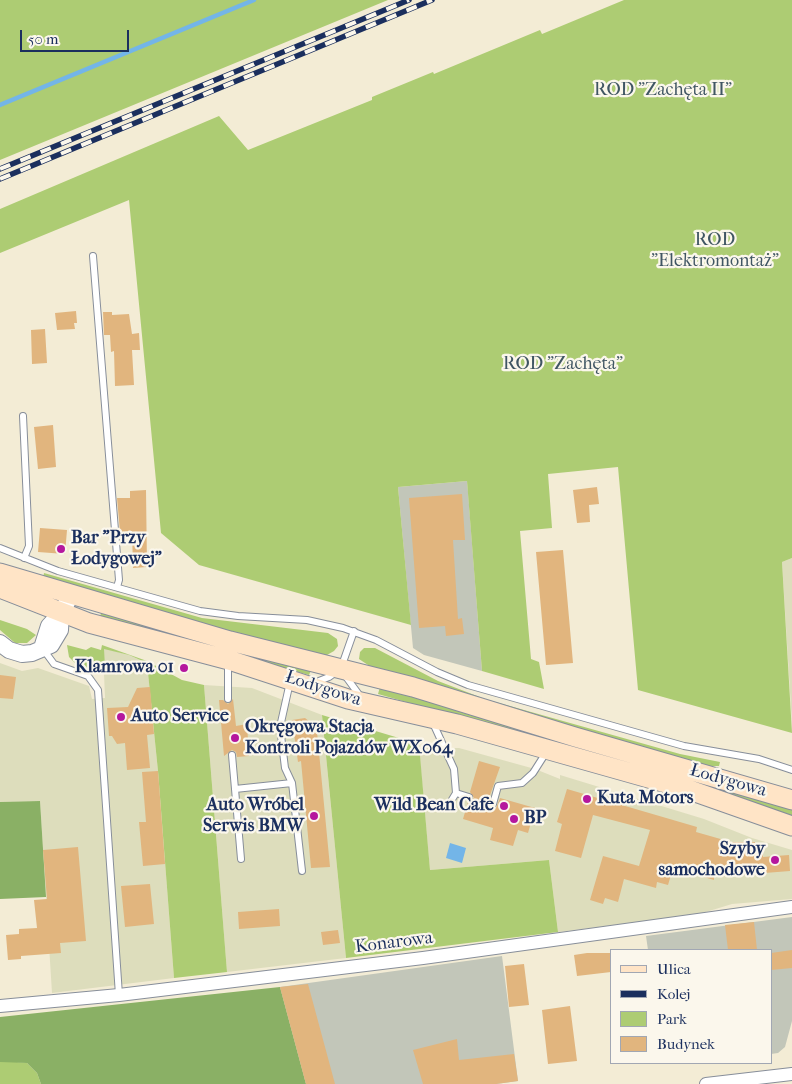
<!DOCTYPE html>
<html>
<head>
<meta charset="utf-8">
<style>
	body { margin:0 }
	#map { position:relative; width:792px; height:1084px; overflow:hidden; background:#f3ecd5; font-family:"IM FELL French Canon",serif }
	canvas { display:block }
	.legend { position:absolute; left:610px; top:949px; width:162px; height:115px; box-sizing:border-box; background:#fbf7ec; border:1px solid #a1a7b3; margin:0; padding:6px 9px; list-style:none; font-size:15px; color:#1b2f5e }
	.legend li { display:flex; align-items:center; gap:10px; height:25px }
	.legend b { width:25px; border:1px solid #a1a7b3 }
	.scale { position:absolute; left:20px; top:30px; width:109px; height:22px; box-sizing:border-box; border:2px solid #1b2f5e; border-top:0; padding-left:6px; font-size:15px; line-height:18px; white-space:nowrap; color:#1b2f5e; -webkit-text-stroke:4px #fbf7ec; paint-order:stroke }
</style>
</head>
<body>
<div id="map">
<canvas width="792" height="1084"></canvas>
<ul class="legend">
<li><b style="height:6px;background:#ffe4c6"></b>Ulica</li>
<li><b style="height:6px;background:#1b2f5e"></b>Kolej</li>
<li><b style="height:14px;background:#adcc73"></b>Park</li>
<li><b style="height:14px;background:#e1b57e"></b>Budynek</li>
</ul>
<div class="scale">50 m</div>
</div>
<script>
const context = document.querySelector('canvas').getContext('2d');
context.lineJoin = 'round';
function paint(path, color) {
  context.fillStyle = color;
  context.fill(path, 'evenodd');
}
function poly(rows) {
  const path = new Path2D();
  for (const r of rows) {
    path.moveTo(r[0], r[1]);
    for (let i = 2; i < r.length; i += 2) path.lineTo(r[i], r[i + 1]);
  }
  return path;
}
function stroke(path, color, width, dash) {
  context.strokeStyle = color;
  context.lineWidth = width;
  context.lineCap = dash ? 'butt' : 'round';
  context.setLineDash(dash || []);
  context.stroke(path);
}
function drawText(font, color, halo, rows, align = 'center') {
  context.font = font + ' "IM FELL French Canon",serif';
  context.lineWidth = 4.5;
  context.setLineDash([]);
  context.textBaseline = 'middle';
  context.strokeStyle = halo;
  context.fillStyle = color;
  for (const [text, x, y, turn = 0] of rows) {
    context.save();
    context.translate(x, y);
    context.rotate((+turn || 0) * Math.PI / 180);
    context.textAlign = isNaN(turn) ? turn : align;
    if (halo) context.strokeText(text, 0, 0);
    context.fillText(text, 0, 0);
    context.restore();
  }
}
const built = poly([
	[792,558,792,724,782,562],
	[103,648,129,655,147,663,158,771,174,978,52,993,40,801,0,802,0,663,22,671,38,668,89,686,92,699,105,698],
	[204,685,252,688,322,715,346,958,227,972],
	[419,748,459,748,535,769,560,779,560,775,704,819,752,838,792,850,792,899,732,904,696,915,558,932,549,860,430,870]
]);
const industrial = poly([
	[467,481,468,492,482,671,424,655,413,648,398,487],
	[792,917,792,1021,785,1047,778,1053,771,1054,771,950,648,950,646,936],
	[502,956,518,1081,496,1084,306,1084,280,987]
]);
const green = poly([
	[0,0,388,0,0,160],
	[624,0,792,0,792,558,782,562,792,733,638,690,618,467,548,474,552,528,520,531,531,659,539,662,544,689,482,671,467,481,398,487,411,625,199,565,161,533,129,200,0,253,0,209,219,116,248,150,372,100,372,97,433,72,434,74,540,30,542,34],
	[44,573,202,618,328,633,337,639,338,646,334,651,327,655,316,656,43,578],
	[101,612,312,668,309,675,160,633,100,619],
	[0,620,27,629,36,635,27,643,15,643,0,630],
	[67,645,86,650,91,647,101,650,102,645,147,661,182,680,204,685,227,972,174,978,158,771,147,663,129,655,104,649,105,667,86,668,77,665,69,657],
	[364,648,375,648,438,681,485,699,680,754,720,762,719,766,707,766,371,667,359,659,360,652],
	[380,687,504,723,572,747,792,809,792,818,693,784,378,694],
	[322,715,419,744,430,870,549,860,558,932,346,958],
	[6,1061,27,1063,37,1073,41,1084,0,1084,0,1062]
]);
const forest = poly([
	[40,801,46,897,0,899,0,802],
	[280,987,306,1084,41,1084,37,1073,27,1063,0,1062,0,1017]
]);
const water = poly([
	[450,843,466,848,462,863,446,858]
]);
const stream = poly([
	[0,105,254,0]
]);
const building = poly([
	[76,311,77,323,74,323,75,329,57,330,55,313],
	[103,312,112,312,112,315,129,314,132,334,139,333,140,350,132,350,134,385,115,386,114,351,111,352,110,335,104,335],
	[45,329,47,363,32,364,31,330],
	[53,425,56,467,38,469,34,427],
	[597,487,599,504,589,505,590,522,577,523,573,490],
	[146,490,147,567,133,568,132,531,120,532,117,498,130,498,130,491],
	[462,494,465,540,453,540,458,619,462,618,464,634,446,636,445,626,419,628,409,498],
	[40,528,67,530,65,554,38,552],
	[563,550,573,663,546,665,536,552],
	[0,675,16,677,13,699,0,698],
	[150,687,154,734,147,735,150,768,127,770,125,743,117,744,112,736,109,736,107,708,128,707,137,688],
	[233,699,236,726,247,724,249,756,237,757,236,752,232,750,224,756,219,700,223,700,228,704],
	[305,718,310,722,316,721,330,867,311,868,301,761,298,762,292,720],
	[479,761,500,767,489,798,485,801,487,807,496,808,500,798,535,808,528,833,518,830,513,846,490,840,493,828,463,819,468,802,474,798,470,792],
	[158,771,165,864,143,866,139,822,146,822,142,772],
	[567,789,697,827,696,832,731,842,755,842,755,853,763,852,763,857,789,855,790,871,714,877,714,880,673,868,668,885,657,882,656,888,624,879,618,902,605,898,603,904,590,900,603,856,639,866,650,830,593,815,581,858,555,851,562,824,557,822],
	[78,847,86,941,60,943,61,953,21,956,21,959,8,960,6,935,19,934,19,929,37,928,34,900,47,899,43,850],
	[150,884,154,924,125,927,121,886],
	[279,909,280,926,239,929,238,912],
	[754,922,757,950,728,950,725,925],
	[338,930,340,943,323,945,321,932],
	[792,950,792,968,771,970,771,953],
	[587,953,611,953,611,972,577,976,574,955],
	[524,964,529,1005,509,1007,505,966],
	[308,984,335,1084,306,1084,280,987],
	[570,1006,577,1061,548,1064,542,1010],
	[457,1039,459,1060,514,1054,518,1081,496,1084,423,1084,413,1050]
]);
const service = poly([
	[93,256,119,580,117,587],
	[23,416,29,546,24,558],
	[0,548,58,571,200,611,238,616,307,620,343,628,376,640,437,672,468,685,684,746,759,759,792,770],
	[43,649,54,664,88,676,98,690,119,995],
	[344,674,360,696],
	[290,682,280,727,285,768,292,783,302,871],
	[314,683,329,677,341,668,354,631],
	[228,699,228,663],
	[433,723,454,769,456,793,469,797],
	[232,755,235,789],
	[490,803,493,804,498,786,522,783,533,773,547,751],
	[448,806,456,793],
	[241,859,235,789,292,783]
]);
const minor = poly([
	[0,1006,119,995,423,958,792,907],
	[706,1084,792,1074]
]);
const tertiary = poly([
	[0,643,9,650,22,654,32,653,51,645,60,630,61,613],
	[42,648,49,626,61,613,71,595]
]);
const secondary = poly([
	[0,573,230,641,413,687,575,737,792,800],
	[0,588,89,623,229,660,348,699,457,724,684,788,792,826]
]);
const rail = poly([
	[0,169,409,0],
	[0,179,432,0]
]);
const markers = [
	[61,549,5,"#b5179e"],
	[184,668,5,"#b5179e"],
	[121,717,5,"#b5179e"],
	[235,738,5,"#b5179e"],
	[587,799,5,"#b5179e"],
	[504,806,5,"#b5179e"],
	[314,816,5,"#b5179e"],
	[514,819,5,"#b5179e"],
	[775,860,5,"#b5179e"]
];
const parkNames = [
	["ROD \"Zachęta II\"",663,91],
	["ROD",715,241],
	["\"Elektromontaż\"",715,262],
	["ROD \"Zachęta\"",563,365]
];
const poiNames = [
	["Bar \"Przy",71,539],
	["Łodygowej\"",71,560],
	["Klamrowa 01",174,668,"right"],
	["Auto Service",131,717],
	["Okręgowa Stacja",245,728],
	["Kontroli Pojazdów WX064",245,749],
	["Kuta Motors",597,799],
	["Auto Wróbel",304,806,"right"],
	["Serwis BMW",304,827,"right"],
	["Wild Bean Cafe",494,806,"right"],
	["BP",524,819],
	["Szyby",765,850,"right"],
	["samochodowe",765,871,"right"]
];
const streetNames = [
	["Łodygowa",323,689,18],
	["Łodygowa",728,781,16],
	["Konarowa",394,943,-7]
];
paint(built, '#ddddbc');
paint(industrial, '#c2c6b9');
paint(green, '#adcc73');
paint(forest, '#8ab065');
paint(water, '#73b5e8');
stroke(stream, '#73b5e8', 4.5);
paint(building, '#e1b57e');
stroke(service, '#878e9a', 8);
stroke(minor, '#878e9a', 14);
stroke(tertiary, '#878e9a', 18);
stroke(secondary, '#878e9a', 21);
stroke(service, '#fff', 6);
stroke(minor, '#fff', 12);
stroke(tertiary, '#fff', 16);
stroke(secondary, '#ffe4c6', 19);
stroke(rail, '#1b2f5e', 5.5);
stroke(rail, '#fbf7ec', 4, [11]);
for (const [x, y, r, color] of markers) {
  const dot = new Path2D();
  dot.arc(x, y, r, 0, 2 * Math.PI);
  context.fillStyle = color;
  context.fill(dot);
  stroke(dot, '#fbf7ec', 2);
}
drawText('18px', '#405663', '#fbf7ec', parkNames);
drawText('bold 18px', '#1b2f5e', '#fbf7ec', poiNames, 'left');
drawText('18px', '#1b2f5e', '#fbf7ec', streetNames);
</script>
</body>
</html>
